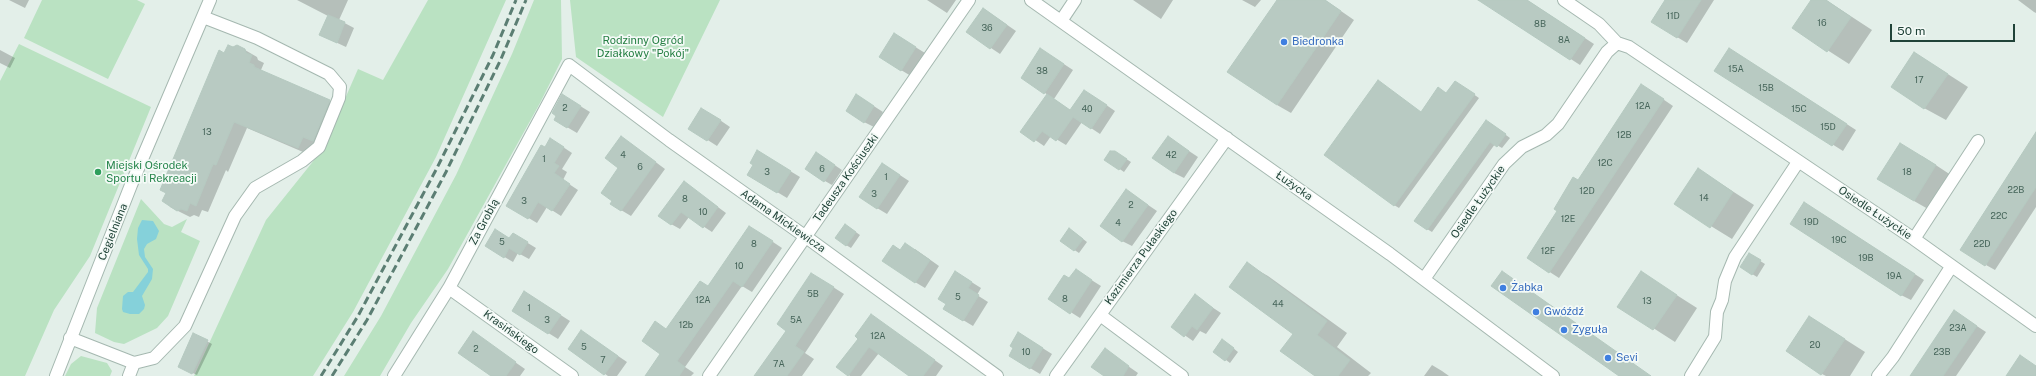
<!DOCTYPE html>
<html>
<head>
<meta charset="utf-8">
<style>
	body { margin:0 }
	#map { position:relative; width:2036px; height:376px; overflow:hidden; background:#e3efe9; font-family:"Public Sans",sans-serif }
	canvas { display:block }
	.scale { position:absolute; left:1890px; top:24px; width:125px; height:18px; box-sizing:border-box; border:2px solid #204338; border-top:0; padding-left:5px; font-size:12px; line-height:14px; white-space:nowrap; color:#204338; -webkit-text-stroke:3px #f4faf7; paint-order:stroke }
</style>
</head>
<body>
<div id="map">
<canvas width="2036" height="376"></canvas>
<div class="scale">50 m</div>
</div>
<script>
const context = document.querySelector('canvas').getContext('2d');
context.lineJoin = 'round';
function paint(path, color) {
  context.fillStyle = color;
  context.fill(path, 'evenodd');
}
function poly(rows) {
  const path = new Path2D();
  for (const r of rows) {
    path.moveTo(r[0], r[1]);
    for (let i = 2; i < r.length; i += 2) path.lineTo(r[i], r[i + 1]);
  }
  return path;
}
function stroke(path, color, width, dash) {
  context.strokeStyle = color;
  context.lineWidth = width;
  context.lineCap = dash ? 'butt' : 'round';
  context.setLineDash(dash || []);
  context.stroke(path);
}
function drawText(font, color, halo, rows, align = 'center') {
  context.font = font + ' "Public Sans",sans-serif';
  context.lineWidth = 3.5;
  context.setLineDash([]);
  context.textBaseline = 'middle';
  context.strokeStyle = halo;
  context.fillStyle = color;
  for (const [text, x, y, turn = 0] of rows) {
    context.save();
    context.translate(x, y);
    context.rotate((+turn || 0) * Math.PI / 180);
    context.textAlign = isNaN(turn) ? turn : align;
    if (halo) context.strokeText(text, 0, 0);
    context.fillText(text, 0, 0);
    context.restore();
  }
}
const green = poly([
	[42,0,137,0,145,4,108,79,24,38],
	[428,0,506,0,436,157,353,312,313,376,194,376,266,220,323,149,358,69,383,80],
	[534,0,561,0,562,59,540,103,448,269,411,323,380,376,344,376,381,316,456,175,512,54],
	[570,0,720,0,663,117,576,57],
	[19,44,151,107,90,256,54,310,25,376,0,376,0,81],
	[141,199,164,224,172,227,187,219,181,232,200,241,168,316,157,328,124,344,114,342,95,333,97,308],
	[81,356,107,363,112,371,110,376,65,376,71,364]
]);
const water = poly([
	[142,220,153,221,159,231,156,239,147,244,144,249,145,257,153,269,152,279,142,296,145,305,144,309,139,314,130,314,123,312,122,309,123,296,128,292,133,292,148,272,148,269,139,255,137,239,138,228]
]);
const shadow = poly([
	[9,0,29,0,25,8],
	[297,0,348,0,339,20,354,28,346,47,320,35,328,16],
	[927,0,956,0,947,13],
	[1133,0,1173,0,1161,19],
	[1242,0,1261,0,1255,7],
	[1278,0,1325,0,1354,20,1291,113,1277,105],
	[1480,0,1527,0,1594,44,1580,65],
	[1666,0,1714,0,1687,43,1677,37],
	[1812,0,1826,0,1872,30,1849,64,1793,28],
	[2018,0,2036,0,2036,13,2034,12],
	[984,9,1016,31,1000,54,967,32],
	[904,40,925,53,911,76,901,70],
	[233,48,245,50,257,57,258,60,264,63,261,70,266,73,342,108,325,148,315,143,310,155,247,128,228,172,226,170,208,212,202,210,199,217,194,215,190,217,170,207,169,204,225,54],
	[0,50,15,58,10,68,0,63],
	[1915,53,1968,87,1946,120,1924,108],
	[1050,55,1073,70,1054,99,1071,111,1093,96,1115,111,1100,134,1082,122,1066,145,1051,136,1044,146,1022,131,1048,95,1022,78],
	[1739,55,1856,130,1843,151,1716,71],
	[1460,85,1479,98,1399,208,1394,205,1421,113,1438,88,1447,94],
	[1651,91,1673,106,1559,278,1528,258,1578,181],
	[572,101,590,112,577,133,555,120],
	[866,101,883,112,874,127,864,122],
	[711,114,730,127,717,146,689,128],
	[1491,124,1510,138,1502,148,1495,144,1432,232,1427,229],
	[1168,137,1198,157,1184,178,1174,173],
	[2036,140,2036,207,1995,270,1986,265],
	[630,143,665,169,631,216,621,210,619,168],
	[560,145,572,153,562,169,567,172,563,180,578,190,561,216,547,207,537,223,507,205,545,148],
	[1120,155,1131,162,1124,172,1105,159],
	[1922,156,1957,179,1935,213,1914,201],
	[767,157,800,177,787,198,749,175],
	[824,158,842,170,832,185,825,181],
	[883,164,909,181,887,214,877,208],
	[1698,169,1754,205,1732,239,1675,204],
	[684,182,726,213,712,232,689,217,680,229,671,224],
	[1126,190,1157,211,1132,246,1122,241],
	[1814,209,1924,280,1911,300,1901,295],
	[850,228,860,235,851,248,846,245],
	[758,232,782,248,752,292,742,286,685,367,694,373,691,376,646,376,662,353,656,323,667,330],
	[1074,232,1087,242,1079,253,1061,241],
	[513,234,536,248,529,259,518,253,513,262,486,246,510,239],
	[893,246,901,250,915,249,939,266,925,288,915,282],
	[1749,254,1765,264,1757,277,1741,267],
	[1247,264,1268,276,1347,333,1337,347,1371,373,1368,376,1316,376,1294,333],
	[1642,273,1697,308,1675,342,1619,306],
	[1085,276,1101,286,1080,318,1050,299,1070,279],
	[965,278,981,288,977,295,988,302,973,326,963,320],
	[822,280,844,294,805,353,814,359,802,376,755,376],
	[1195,296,1221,313,1206,334,1200,331,1193,341,1173,327],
	[534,298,570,321,558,339,513,311],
	[871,315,943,366,936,376,911,376,879,353,861,376,850,376,838,367,859,338],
	[1810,317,1865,352,1850,376,1826,376,1822,374],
	[1963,317,1986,332,1956,376,1911,376],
	[581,331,627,362,617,376,608,376,569,349],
	[473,333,525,369,520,376,492,376],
	[194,334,212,344,197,375,184,369],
	[1028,339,1052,354,1040,374,1030,368,1015,348],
	[1227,343,1238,352,1230,363,1214,351],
	[1105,350,1138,373,1136,376,1105,376],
	[1432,365,1442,371,1449,376,1424,376]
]);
const building = poly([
	[1277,0,1325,0,1341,11,1277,105,1227,72,1277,0],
	[1478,0,1527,0,1585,38,1570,60,1478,0],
	[1665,0,1701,0,1677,38,1651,22,1665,0],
	[1811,0,1826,0,1851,17,1827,52,1792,28,1811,0],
	[983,8,1007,25,990,49,966,32,983,8],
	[328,15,345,22,337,43,319,35,328,15],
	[894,33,916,47,901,71,879,57,894,33],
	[228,45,233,47,237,45,245,49,246,53,252,55,249,63,254,65,254,67,330,100,313,141,303,137,298,148,234,122,216,165,213,164,196,206,190,203,187,211,181,209,177,211,162,201,166,193,160,190,219,50,224,53,228,45],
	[1040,48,1064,64,1044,94,1021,78,1040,48],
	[1729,48,1847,124,1832,146,1714,71,1729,48],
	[1914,52,1948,74,1924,109,1891,87,1914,52],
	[1378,80,1421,112,1438,87,1446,93,1455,81,1475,94,1394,206,1324,155,1378,80],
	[1641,84,1664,99,1549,273,1527,258,1557,211,1554,209,1573,177,1578,180,1641,84],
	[1084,90,1107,105,1091,129,1073,117,1056,141,1042,131,1034,142,1020,132,1047,94,1070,110,1084,90],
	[562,94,581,106,567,128,554,120,556,116,552,113,562,94],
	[856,94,874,106,864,123,846,111,856,94],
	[701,108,721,120,707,141,688,129,701,108],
	[1486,120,1506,134,1497,147,1490,142,1427,230,1414,221,1486,120],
	[2036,132,2036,187,1985,266,1960,250,2036,132],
	[621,136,656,162,621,211,610,204,612,201,601,193,618,168,605,158,621,136],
	[1168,136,1189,151,1174,173,1152,158,1168,136],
	[550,138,564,147,554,163,559,166,554,173,570,184,552,211,538,202,528,219,506,206,541,145,545,147,550,138],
	[1900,143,1936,165,1914,201,1877,179,1900,143],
	[757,150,791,171,777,193,747,175,753,165,750,163,757,150],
	[1110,151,1115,151,1127,159,1119,170,1104,160,1110,151],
	[816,152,835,165,824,182,805,169,816,152],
	[882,163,900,175,877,209,859,197,882,163],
	[1698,168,1733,192,1710,228,1674,204,1698,168],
	[684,181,718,207,703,228,681,212,671,225,658,216,684,181],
	[1126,189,1148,205,1122,242,1100,226,1126,189],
	[1804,202,1915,274,1901,296,1790,224,1804,202],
	[845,224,856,232,846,246,835,238,845,224],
	[749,226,773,241,742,287,733,281,677,361,685,367,679,376,645,376,660,354,642,341,655,321,666,329,700,281,708,286,749,226],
	[1069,228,1083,239,1074,251,1060,241,1069,228],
	[495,229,509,238,513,233,528,242,520,255,509,248,504,258,485,246,495,229],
	[905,243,930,260,915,283,882,261,893,245,900,250,905,243],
	[1749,253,1761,260,1752,275,1740,267,1749,253],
	[1247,262,1327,321,1317,335,1350,360,1338,376,1315,376,1280,351,1293,334,1229,287,1247,262],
	[1076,269,1092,280,1070,314,1048,299,1064,275,1069,278,1076,269],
	[955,271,972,282,968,288,979,295,963,321,943,309,946,304,938,299,955,271],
	[1502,271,1607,345,1651,376,1619,376,1538,319,1491,286,1502,271],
	[1641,271,1677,295,1653,330,1617,307,1641,271],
	[811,273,834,287,795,346,804,352,787,376,754,376,786,331,777,324,811,273],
	[524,291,561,315,548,334,512,311,524,291],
	[1195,294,1213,308,1197,330,1192,326,1184,337,1171,327,1195,294],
	[1954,310,1977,326,1943,376,1910,376,1954,310],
	[871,314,935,360,923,376,909,376,869,347,848,376,836,367,858,339,855,336,871,314],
	[1809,316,1845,339,1821,375,1786,351,1809,316],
	[581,330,618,356,604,375,568,349,581,330],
	[473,331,516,362,506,376,491,376,458,353,473,331],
	[1018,332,1043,348,1030,369,1009,356,1013,348,1010,346,1018,332],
	[193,333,208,340,192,374,178,367,193,333],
	[1222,339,1234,348,1225,361,1213,352,1222,339],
	[1105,348,1129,366,1123,376,1104,376,1091,367,1105,348],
	[2020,355,2036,366,2036,376,2006,376,2020,355]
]);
const minor = poly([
	[1031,0,1390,254,1553,376],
	[1564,0,1599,24,1617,43],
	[1061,21,1075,0],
	[1914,239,1978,141],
	[1424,279,1504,164,1522,147,1546,135,1558,124,1607,52,1617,43,1629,47,1914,239,2036,326],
	[449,288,572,376],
	[1100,315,1182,376],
	[70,338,134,363,154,358,185,326,235,216,255,188,302,161,319,147,339,98,340,87,329,74,257,38,203,17],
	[56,376,131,185,210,0],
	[129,376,134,363],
	[394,376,449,288,569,65,669,140,806,237,997,376],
	[709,376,969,0],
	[1056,376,1227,138],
	[1691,376,1715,337,1717,312,1722,300,1725,281,1735,257,1798,162],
	[1878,376,1893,357,1951,267]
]);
const rail = poly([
	[321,376,358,316,437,168,493,55,516,0],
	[332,376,367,320,446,172,501,59,526,0]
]);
const markers = [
	[1284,42,4,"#3f7fe0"],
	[98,172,4,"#2e9e5b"],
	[1503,288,4,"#3f7fe0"],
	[1536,312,4,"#3f7fe0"],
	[1564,330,4,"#3f7fe0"],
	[1608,358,4,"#3f7fe0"]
];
const numberNames = [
	["11D",1673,16],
	["16",1822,23],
	["8B",1540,24],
	["36",987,28],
	["8A",1564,40],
	["15A",1736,69],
	["38",1042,71],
	["17",1919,80],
	["15B",1766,88],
	["12A",1643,106],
	["2",565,108],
	["40",1087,109],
	["15C",1799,109],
	["15D",1828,127],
	["13",207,132],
	["12B",1624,135],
	["4",623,155],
	["42",1171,155],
	["1",544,159],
	["12C",1605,163],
	["6",640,167],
	["6",822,169],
	["3",767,172],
	["18",1907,172],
	["1",886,177],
	["22B",2016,190],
	["12D",1587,191],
	["3",874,194],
	["14",1704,198],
	["8",685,199],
	["3",524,201],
	["2",1131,205],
	["10",703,212],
	["22C",1999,216],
	["12E",1568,219],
	["19D",1811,222],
	["4",1118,223],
	["19C",1839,240],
	["5",502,242],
	["8",754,244],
	["22D",1982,244],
	["12F",1548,251],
	["19B",1866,258],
	["10",739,266],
	["19A",1894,276],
	["5B",813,294],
	["5",958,297],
	["8",1065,299],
	["12A",703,300],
	["13",1647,301],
	["44",1278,304],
	["1",529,308],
	["3",547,320],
	["5A",796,320],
	["12b",686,325],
	["23A",1958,328],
	["12A",878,336],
	["20",1815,345],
	["5",584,347],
	["2",476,349],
	["10",1026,352],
	["23B",1942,352],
	["7",603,360],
	["7A",779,364]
];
const parkNames = [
	["Rodzinny Ogród",643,41],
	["Działkowy \"Pokój\"",643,54]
];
const shopNames = [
	["Biedronka",1292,42],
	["Żabka",1511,288],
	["Gwóźdź",1544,312],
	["Zyguła",1572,330],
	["Sevi",1616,358]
];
const leisureNames = [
	["Miejski Ośrodek",106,166],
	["Sportu i Rekreacji",106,179]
];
const streetNames = [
	["Tadeusza Kościuszki",846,178,-55],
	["Łużycka",1294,186,35],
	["Osiedle Łużyckie",1478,202,-55],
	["Osiedle Łużyckie",1875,213,34],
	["Adama Mickiewicza",783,221,35],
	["Za Groblą",484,222,-62],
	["Cegielniana",113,232,-68],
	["Kazimierza Pułaskiego",1141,257,-54],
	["Krasińskiego",511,332,36]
];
paint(green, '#bae2c2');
paint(water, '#85d1da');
paint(shadow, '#0003');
paint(building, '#b8cac2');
stroke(building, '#b5c9c0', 1);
stroke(minor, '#a5b8b0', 14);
stroke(minor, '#fff', 12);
stroke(rail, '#5b7e73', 3, [8, 4]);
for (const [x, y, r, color] of markers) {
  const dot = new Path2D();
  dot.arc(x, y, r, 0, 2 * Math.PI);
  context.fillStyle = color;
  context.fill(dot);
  stroke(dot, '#f4faf7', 1.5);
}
drawText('9px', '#46655a', null, numberNames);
drawText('11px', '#257f43', '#f4faf7', parkNames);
drawText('11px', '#366cbe', '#f4faf7', shopNames, 'left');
drawText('11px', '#27864d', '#f4faf7', leisureNames, 'left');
drawText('11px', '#204338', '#f4faf7', streetNames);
</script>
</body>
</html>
